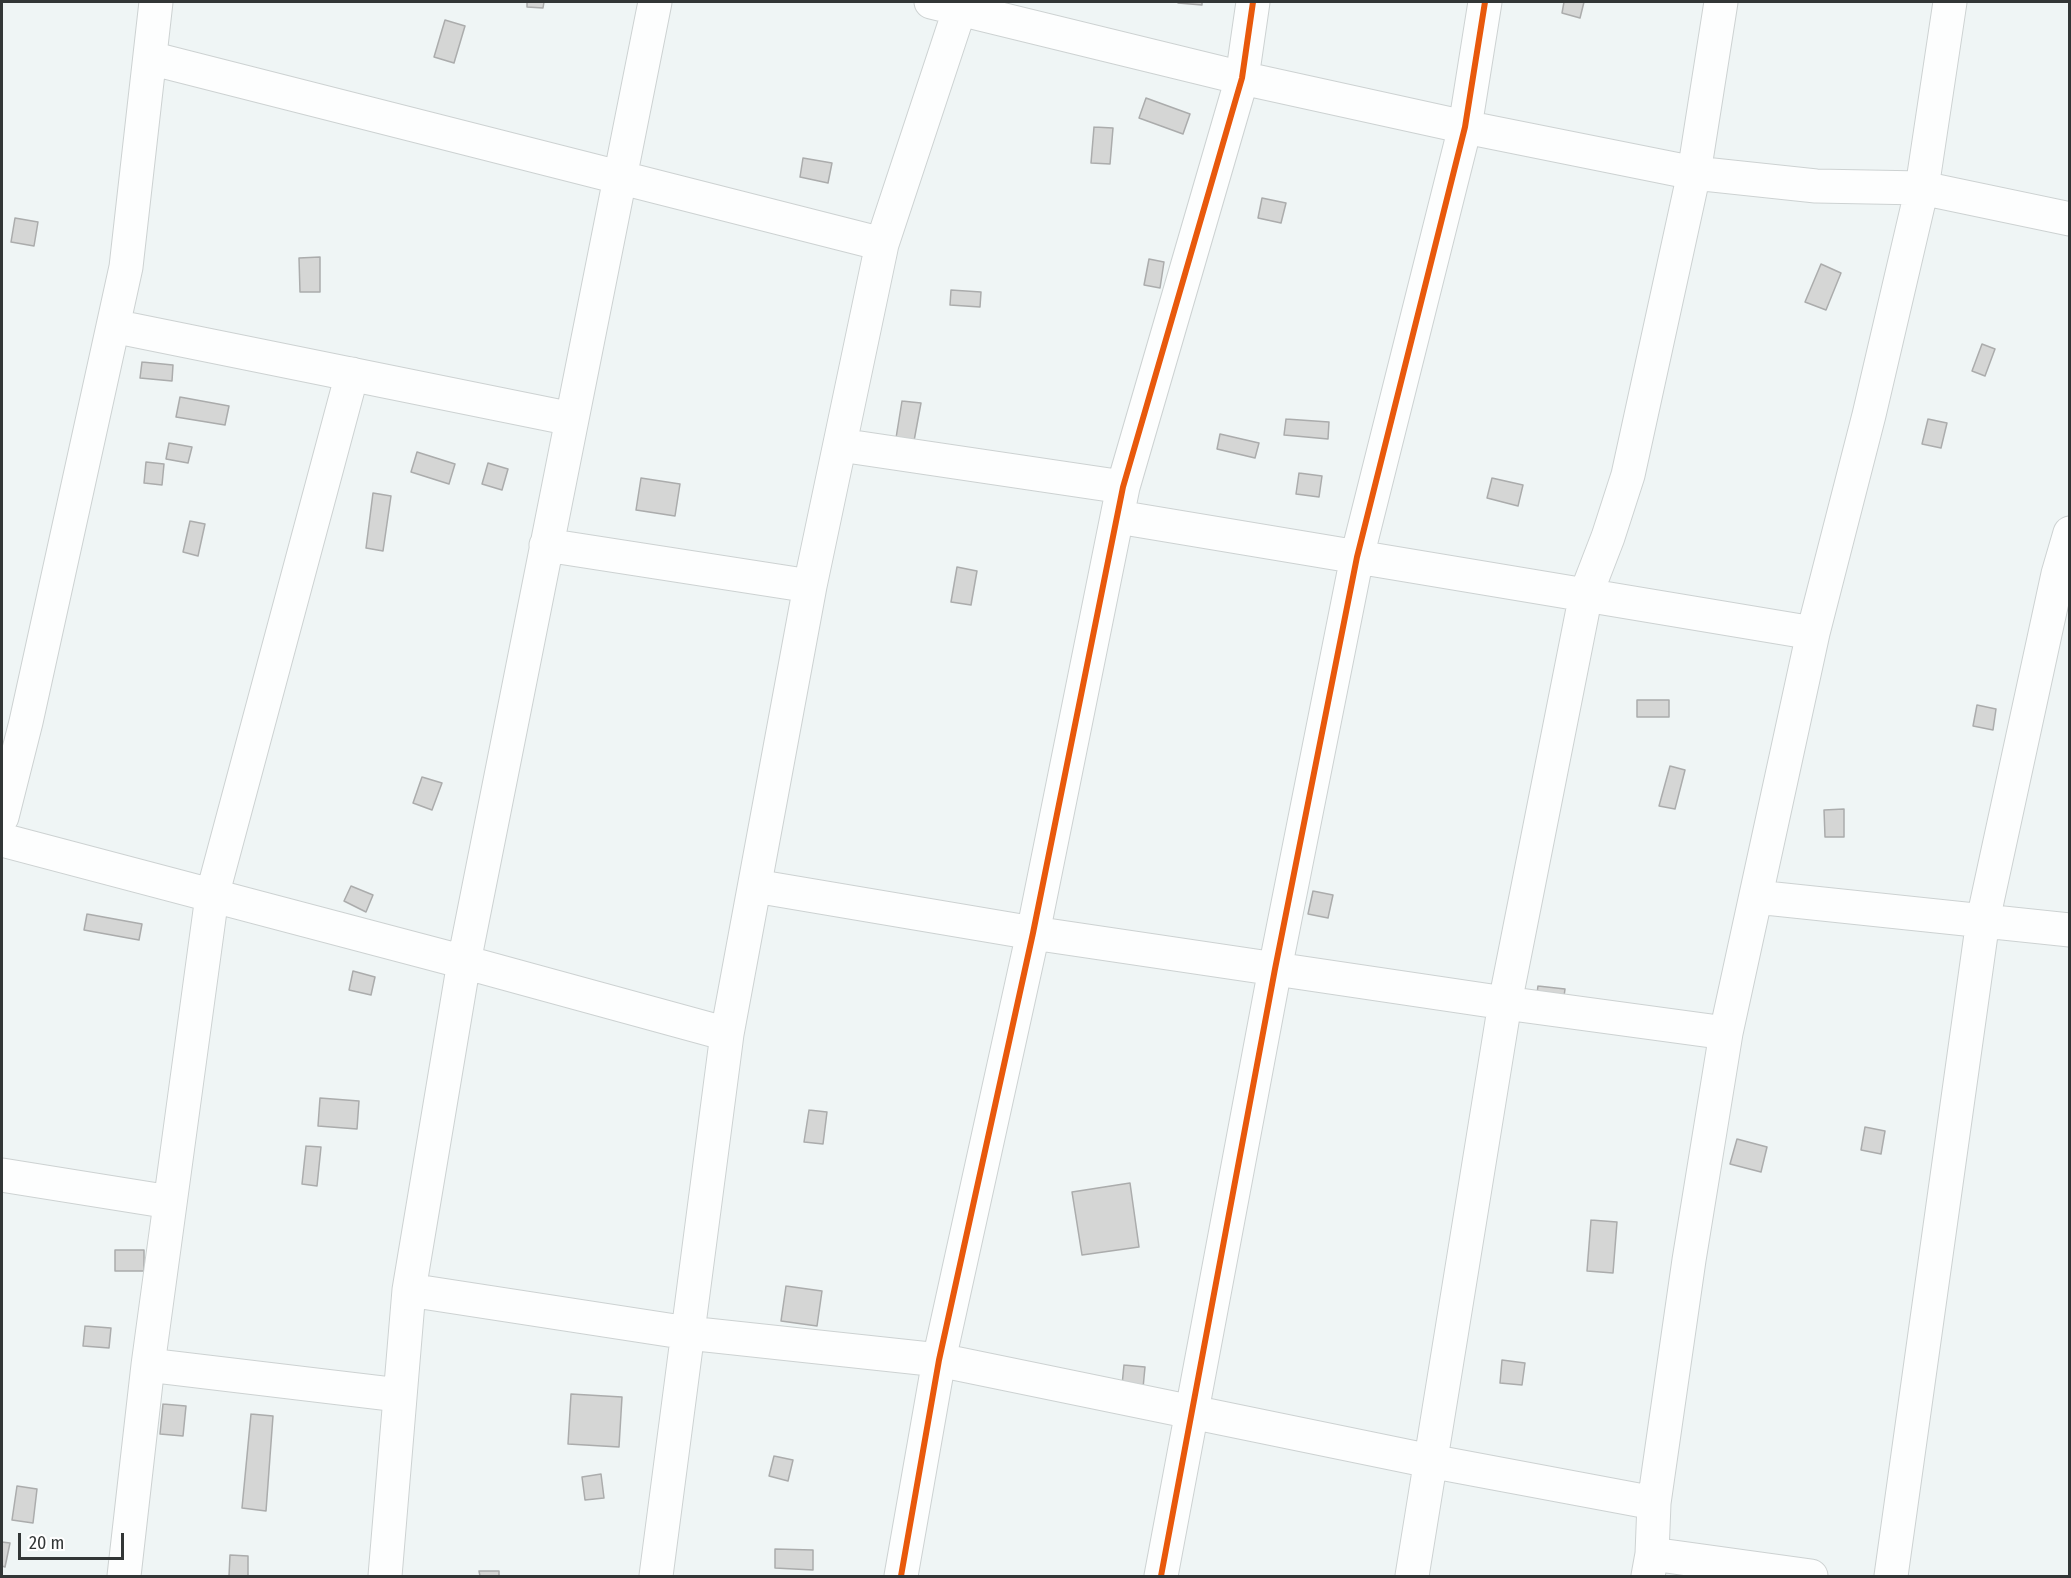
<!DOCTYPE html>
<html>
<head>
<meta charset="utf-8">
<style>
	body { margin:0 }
	#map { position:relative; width:2071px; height:1578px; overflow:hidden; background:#eff5f5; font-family:"Fira Sans Condensed",sans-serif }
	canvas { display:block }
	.frame { position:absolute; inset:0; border:3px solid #323636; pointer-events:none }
	.scale { position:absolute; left:18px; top:1533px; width:106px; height:27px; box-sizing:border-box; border:3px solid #323636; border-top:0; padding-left:8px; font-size:18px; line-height:21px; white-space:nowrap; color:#323636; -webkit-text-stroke:4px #fff; paint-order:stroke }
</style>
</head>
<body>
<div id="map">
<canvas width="2071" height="1578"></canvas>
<div class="frame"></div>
<div class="scale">20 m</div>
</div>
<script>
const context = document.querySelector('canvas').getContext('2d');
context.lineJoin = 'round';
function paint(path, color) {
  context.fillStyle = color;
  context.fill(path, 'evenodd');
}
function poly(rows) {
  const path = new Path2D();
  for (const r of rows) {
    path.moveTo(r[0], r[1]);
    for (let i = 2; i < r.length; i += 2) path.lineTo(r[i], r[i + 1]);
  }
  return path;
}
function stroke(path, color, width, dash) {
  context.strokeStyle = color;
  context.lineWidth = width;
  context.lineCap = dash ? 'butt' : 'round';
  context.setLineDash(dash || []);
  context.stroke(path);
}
const building = poly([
	[527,2,544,2,543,8,527,7,527,2],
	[1178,2,1202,2,1202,5,1178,3,1178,2],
	[1564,2,1584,2,1580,18,1562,13,1564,2],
	[445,20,465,26,454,63,434,57,445,20],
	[1146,98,1190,114,1183,134,1139,118,1146,98],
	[1094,127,1113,128,1110,164,1091,163,1094,127],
	[803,158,832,163,828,183,800,177,803,158],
	[1262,198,1286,203,1281,223,1258,218,1262,198],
	[15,218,38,222,34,246,11,242,15,218],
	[320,257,320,292,300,292,299,258,320,257],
	[1149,259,1164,262,1160,288,1144,285,1149,259],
	[1821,264,1841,273,1826,310,1805,302,1821,264],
	[951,290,981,292,980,307,950,305,951,290],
	[1982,344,1995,349,1985,376,1972,371,1982,344],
	[142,362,173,365,172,381,140,378,142,362],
	[180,397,229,406,225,425,176,417,180,397],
	[902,401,921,403,914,441,896,438,902,401],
	[1286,419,1329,422,1328,439,1284,435,1286,419],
	[1928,419,1947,423,1941,448,1922,444,1928,419],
	[1220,434,1259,443,1255,458,1217,449,1220,434],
	[169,443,192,447,188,463,166,459,169,443],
	[417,452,455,464,449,484,411,472,417,452],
	[146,462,164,464,162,485,144,483,146,462],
	[488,463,508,469,502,490,482,484,488,463],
	[1299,473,1322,476,1319,497,1296,494,1299,473],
	[641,478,680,484,675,516,636,510,641,478],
	[1492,478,1523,485,1518,506,1487,498,1492,478],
	[373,493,391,496,383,551,366,548,373,493],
	[190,521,205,524,198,556,183,552,190,521],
	[957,567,977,571,971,605,951,602,957,567],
	[1637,700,1669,700,1669,717,1637,717,1637,700],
	[1977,705,1996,709,1993,730,1973,726,1977,705],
	[1670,766,1685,770,1675,809,1659,806,1670,766],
	[422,777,442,783,432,810,413,803,422,777],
	[1844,809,1844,837,1825,837,1824,810,1844,809],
	[351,886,373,895,366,912,344,901,351,886],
	[1313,891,1333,895,1328,918,1308,914,1313,891],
	[87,914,142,924,139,940,84,930,87,914],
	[353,971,375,977,371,995,349,990,353,971],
	[1538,986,1565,989,1563,1004,1536,1000,1538,986],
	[320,1098,359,1101,357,1129,318,1126,320,1098],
	[809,1110,827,1112,823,1144,804,1142,809,1110],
	[1865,1127,1885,1131,1881,1154,1861,1150,1865,1127],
	[1737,1139,1767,1147,1761,1172,1730,1164,1737,1139],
	[306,1146,321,1147,317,1186,302,1184,306,1146],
	[1130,1183,1139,1247,1082,1255,1072,1192,1130,1183],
	[1591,1220,1617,1222,1613,1273,1587,1271,1591,1220],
	[115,1250,144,1250,144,1271,115,1271,115,1250],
	[786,1286,822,1291,817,1326,781,1321,786,1286],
	[85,1326,111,1328,109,1348,83,1346,85,1326],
	[1502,1360,1525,1363,1522,1385,1500,1383,1502,1360],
	[1124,1365,1145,1367,1143,1388,1122,1385,1124,1365],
	[571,1394,622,1397,619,1447,568,1444,571,1394],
	[163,1404,186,1406,183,1436,160,1434,163,1404],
	[251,1414,273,1416,266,1511,242,1508,251,1414],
	[774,1456,793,1460,788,1481,769,1476,774,1456],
	[601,1474,604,1498,585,1500,582,1477,601,1474],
	[17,1486,37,1489,33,1523,12,1520,17,1486],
	[2,1542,10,1543,5,1567,2,1566,2,1542],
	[775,1549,813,1550,813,1570,775,1568,775,1549],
	[230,1555,248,1556,248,1576,229,1576,230,1555],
	[479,1571,499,1571,499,1576,480,1576,479,1571]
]);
const minor = poly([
	[931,2,1242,78,1465,127,1694,173,1816,186,1922,188,2070,219],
	[150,58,882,244],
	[113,326,572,419],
	[840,445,1123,487],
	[1118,517,1813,633],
	[546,545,810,586],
	[2,817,26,722,126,267,156,2],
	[2,840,464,962,727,1034],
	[755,886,1033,933,1505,1003,1726,1033],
	[1756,897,2070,930],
	[2,1175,170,1202],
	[409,1290,688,1333,939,1360,1430,1461,1654,1503],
	[148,1365,399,1395],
	[1652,1554,1811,1576],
	[124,1576,148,1365,212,896,352,374],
	[385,1576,409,1290,464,962,655,2],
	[656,1576,727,1034,810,586,882,244,962,2],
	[901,1576,939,1360,1033,933,1123,487,1242,78,1253,2],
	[1161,1576,1275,969,1357,557,1465,127,1485,2],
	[1412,1576,1505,1003,1586,594,1608,537,1628,475,1694,173,1721,2],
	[1648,1576,1652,1554,1654,1503,1689,1260,1726,1033,1813,633,1869,415,1922,188,1950,2],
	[1891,1576,1983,920,2058,574,2070,533]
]);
const cycleway = poly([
	[901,1576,939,1360,1033,933,1123,487,1242,78,1253,2],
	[1161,1576,1275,969,1357,557,1465,127,1485,2]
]);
paint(building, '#d5d6d5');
stroke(building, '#abacac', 1.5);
stroke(minor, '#cdd2d2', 35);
stroke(minor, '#fdfefe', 33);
stroke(cycleway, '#e8590c', 6);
</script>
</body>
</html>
